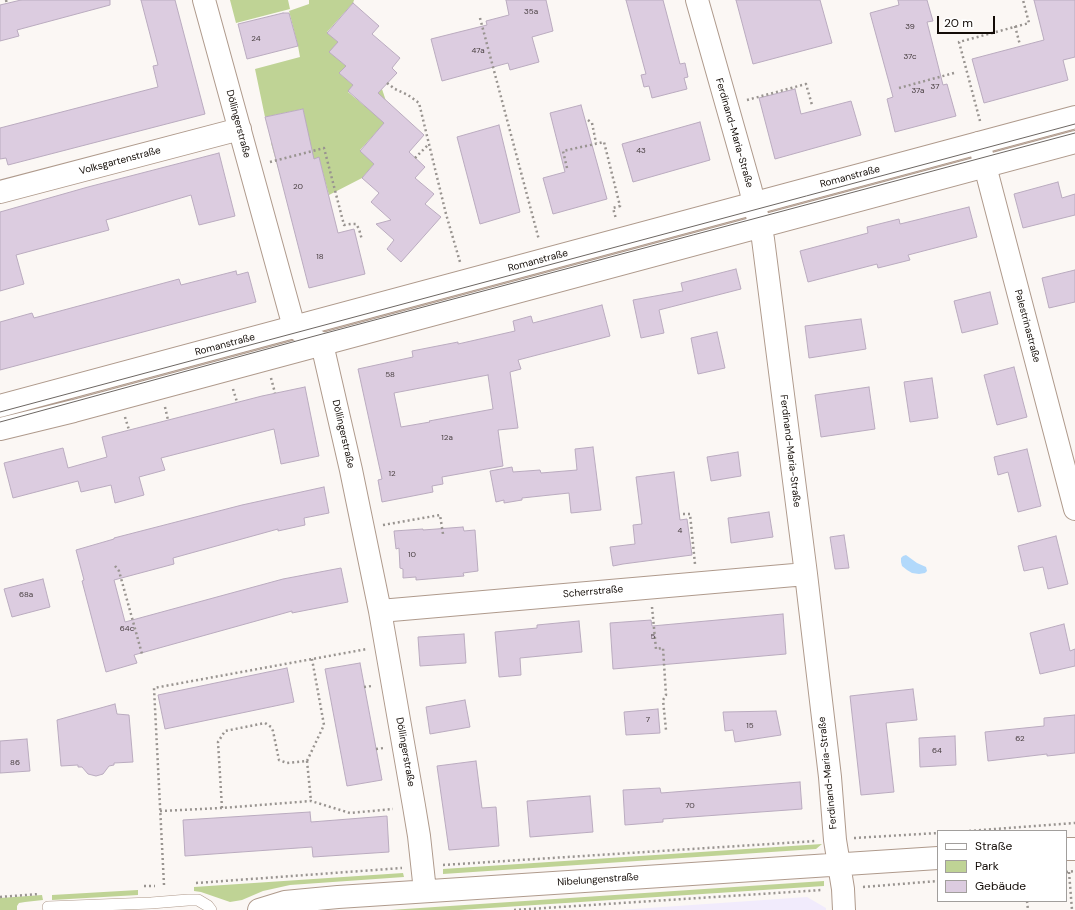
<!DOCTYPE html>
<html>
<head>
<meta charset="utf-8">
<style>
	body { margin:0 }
	#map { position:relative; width:1075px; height:910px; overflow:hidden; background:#fbf7f4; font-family:"DM Sans",sans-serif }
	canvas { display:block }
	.legend { position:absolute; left:937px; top:830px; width:130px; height:72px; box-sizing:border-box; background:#fff; border:1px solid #a19e9c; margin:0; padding:5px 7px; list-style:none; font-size:12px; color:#130c07 }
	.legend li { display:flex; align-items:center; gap:8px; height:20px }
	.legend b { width:20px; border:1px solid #a19e9c }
	.scale { position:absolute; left:937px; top:16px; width:58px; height:18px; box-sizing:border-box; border:2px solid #130c07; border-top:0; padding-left:5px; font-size:12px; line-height:14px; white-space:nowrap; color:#130c07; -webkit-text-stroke:3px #fff; paint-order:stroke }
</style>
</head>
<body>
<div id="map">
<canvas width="1075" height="910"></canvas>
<ul class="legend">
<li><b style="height:5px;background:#fff"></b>Straße</li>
<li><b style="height:11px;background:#bfd395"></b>Park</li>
<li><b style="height:11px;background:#dccce0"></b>Gebäude</li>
</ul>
<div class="scale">20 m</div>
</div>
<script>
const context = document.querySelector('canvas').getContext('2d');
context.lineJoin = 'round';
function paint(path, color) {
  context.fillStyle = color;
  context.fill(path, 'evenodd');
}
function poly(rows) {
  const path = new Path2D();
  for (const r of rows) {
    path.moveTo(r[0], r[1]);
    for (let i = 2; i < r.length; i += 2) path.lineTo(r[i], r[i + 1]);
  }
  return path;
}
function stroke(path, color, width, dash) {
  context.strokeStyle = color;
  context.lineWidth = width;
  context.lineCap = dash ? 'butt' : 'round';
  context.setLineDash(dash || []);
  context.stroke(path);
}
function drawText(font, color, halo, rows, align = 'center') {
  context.font = font + ' "DM Sans",sans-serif';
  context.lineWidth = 4;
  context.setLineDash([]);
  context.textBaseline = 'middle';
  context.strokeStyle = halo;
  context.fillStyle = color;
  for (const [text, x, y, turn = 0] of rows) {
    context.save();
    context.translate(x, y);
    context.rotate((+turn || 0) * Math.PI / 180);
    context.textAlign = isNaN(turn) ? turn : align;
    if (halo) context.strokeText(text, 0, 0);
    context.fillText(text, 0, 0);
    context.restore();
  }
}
const industrial = poly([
	[807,897,826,908,826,910,620,910]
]);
const green = poly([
	[230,0,288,0,290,9,236,23],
	[309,0,354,0,353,3,327,32,338,42,330,52,346,66,339,73,353,85,348,92,366,107,382,89,391,116,360,150,374,164,362,178,329,195,319,158,278,168,271,143,308,135,303,109,265,117,255,69,300,57,298,46,289,11,309,4],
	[822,844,816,849,443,874,443,869],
	[403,873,404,877,290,885,263,891,242,900,230,902,201,892,194,891,194,887],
	[824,881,824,886,459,910,390,910],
	[138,890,138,895,52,900,52,895],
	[42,895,43,900,25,902,19,903,17,906,17,910,0,910,0,898]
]);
const water = poly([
	[906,555,917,563,926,567,927,571,925,573,919,574,912,573,907,570,902,566,901,562,901,558,903,556]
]);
const building = poly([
	[21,0,110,0,110,5,17,30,19,36,0,41,0,5,21,0],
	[141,0,175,0,205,114,8,165,6,158,0,159,0,128,158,87,153,66,158,65,141,0],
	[506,0,546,0,553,31,532,37,539,62,510,70,508,63,442,81,431,39,487,25,486,21,509,15,506,0],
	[626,0,663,0,680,64,685,63,688,77,684,78,687,89,652,98,649,86,644,87,641,75,646,74,626,0],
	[736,0,820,0,832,43,753,64,736,0],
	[898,0,927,0,933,21,927,22,943,85,947,84,956,116,895,132,887,99,893,97,870,13,899,5,898,0],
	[1034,0,1075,0,1075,57,1063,60,1068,80,984,103,972,59,1044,40,1034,0],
	[353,3,379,26,372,34,400,58,392,68,397,73,378,93,424,135,409,152,425,167,415,178,434,194,425,204,441,217,401,262,387,249,394,240,376,224,391,220,371,202,379,193,362,178,374,164,360,151,384,123,348,91,353,85,339,73,346,66,329,52,338,42,327,33,353,3],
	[283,13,289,13,298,46,247,59,238,24,283,13],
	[795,89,801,114,851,101,861,135,775,159,759,98,795,89],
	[581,105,607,199,553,214,543,178,565,172,550,113,581,105],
	[303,109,314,159,319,157,338,233,354,229,365,274,309,288,265,117,303,109],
	[700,122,710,160,633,182,622,144,700,122],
	[499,125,520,212,480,224,457,137,499,125],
	[219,153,235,216,199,225,191,195,106,220,109,230,16,255,24,284,0,291,0,212,88,187,219,153],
	[1058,182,1062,198,1075,194,1075,215,1023,228,1014,194,1058,182],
	[969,207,977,237,908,255,910,260,878,268,877,264,808,282,800,251,868,233,867,227,899,219,900,224,969,207],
	[736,269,741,289,659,310,664,333,641,338,633,300,683,291,681,283,736,269],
	[1075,270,1075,302,1049,308,1042,278,1075,270],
	[236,271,237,275,248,272,256,302,0,370,0,322,32,313,34,318,179,279,181,285,236,271],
	[990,292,998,324,962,333,954,301,990,292],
	[602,305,610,336,518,360,521,369,510,372,518,428,498,430,503,466,442,477,443,484,432,486,433,492,382,502,378,480,382,479,358,369,413,357,412,351,458,342,458,344,515,331,513,321,531,316,533,323,602,305],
	[488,375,493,409,429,421,430,422,401,427,394,393,488,375],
	[861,319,866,349,809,358,805,326,861,319],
	[717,332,725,368,698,374,691,338,717,332],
	[1014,367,1027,417,997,425,984,375,1014,367],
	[932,378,938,418,910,422,904,382,932,378],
	[305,387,319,456,281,464,274,429,161,458,165,470,139,477,144,495,115,503,111,485,81,492,78,481,13,498,4,463,63,448,68,468,107,457,102,437,262,396,305,387],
	[869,387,875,429,821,437,815,395,869,387],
	[593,447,601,510,571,513,569,493,522,498,522,500,504,503,504,500,496,502,490,471,512,467,513,472,540,470,541,473,577,470,575,449,593,447],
	[1027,449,1041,506,1018,512,1008,472,998,475,994,457,1027,449],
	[738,452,741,476,711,481,707,457,738,452],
	[674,472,680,520,687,519,692,555,623,564,613,566,610,547,635,544,633,525,642,524,636,477,674,472],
	[324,487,329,513,304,518,305,525,278,531,278,529,173,558,174,564,114,580,125,622,283,579,341,568,348,602,292,613,292,611,134,655,137,663,106,672,82,581,84,580,76,550,114,539,114,538,242,505,324,487],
	[769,512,773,537,731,543,728,518,769,512],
	[463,527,464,531,475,530,478,571,463,573,464,576,416,580,416,577,403,578,403,569,400,568,399,548,396,549,394,531,423,529,423,530,463,527],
	[844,535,849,568,835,569,830,537,844,535],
	[1056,536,1068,584,1048,589,1043,567,1024,571,1018,546,1056,536],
	[43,579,50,607,12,617,4,589,43,579],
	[783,614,786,654,613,669,610,623,651,620,652,626,783,614],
	[579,621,582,652,520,658,521,675,499,677,495,632,537,628,537,625,579,621],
	[1064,624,1070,651,1075,649,1075,666,1040,674,1030,633,1064,624],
	[464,634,466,663,420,666,418,637,464,634],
	[360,663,382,780,347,786,325,669,360,663],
	[287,668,294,702,165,729,158,695,287,668],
	[913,689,917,720,886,723,894,792,861,795,850,696,913,689],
	[465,700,470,727,430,734,426,707,465,700],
	[115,704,117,714,129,715,133,762,114,763,114,765,109,766,103,774,96,776,88,774,82,767,78,767,78,765,61,766,57,720,115,704],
	[658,709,660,733,626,735,624,712,658,709],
	[776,711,781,735,735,742,733,730,725,731,723,712,776,711],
	[1075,715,1075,753,1047,756,1047,754,988,761,985,732,1044,726,1044,718,1075,715],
	[955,736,956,765,920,767,919,738,955,736],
	[27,739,30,771,0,773,0,741,27,739],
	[476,761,482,808,496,807,499,846,449,850,437,766,476,761],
	[800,782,802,809,663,819,663,822,625,825,623,790,660,788,661,793,800,782],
	[590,796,593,832,530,837,527,801,590,796],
	[310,812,311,822,387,816,389,852,313,857,312,847,185,856,183,820,310,812]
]);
const path = poly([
	[6,0,7,4],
	[480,18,539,240],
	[1015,26,1020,45],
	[387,83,395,89,408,95,419,103,446,214,460,262],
	[899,88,954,73],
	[747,100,806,84,812,105],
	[588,120,592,123,596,143],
	[980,121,959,42,1029,23,1023,0],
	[415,158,429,144],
	[270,162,324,148,344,225,351,224,356,224,359,229,362,240],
	[567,168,563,151,604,142,620,206,613,208,616,219],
	[271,378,275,393],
	[233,389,237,402],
	[165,407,168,420],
	[125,417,129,430],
	[683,514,690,514,695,564],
	[383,525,440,515,443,534],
	[115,566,119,571,142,654],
	[652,607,656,649,663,648,666,695,663,700,666,730],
	[364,687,372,686],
	[376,749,384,748],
	[307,761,311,801],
	[222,808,218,742,225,731,265,723,271,727,273,731,279,760,287,763,307,761,324,725,312,659],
	[160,811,222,808,311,801,350,813,393,809],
	[969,831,1075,823],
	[854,838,938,833],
	[443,865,816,841],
	[1066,872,1075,871],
	[1069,872,1072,910],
	[196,883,402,868],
	[164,885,154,688,367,649],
	[144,886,155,886],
	[863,887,938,881],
	[0,897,39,894],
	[1027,901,1028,910],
	[514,910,822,890]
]);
const service = poly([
	[48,907,151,903,188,900,198,900,208,906,211,910]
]);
const minor = poly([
	[204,0,294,327,322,344,351,470,380,611,414,806,419,836,425,891],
	[697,0,750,187,763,239,806,574,830,777,835,840,843,889,844,910],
	[979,143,1075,509],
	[0,192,240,129],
	[380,611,806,574],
	[1066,849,1075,849],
	[259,910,285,902,338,897,938,858]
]);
const secondary = poly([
	[0,406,1075,117],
	[0,429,74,411,1075,142]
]);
const tram = poly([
	[0,412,1075,124],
	[0,422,311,337,1075,133]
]);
const numberNames = [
	["35a",531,12],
	["39",910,27],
	["24",256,39],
	["47a",478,51],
	["37c",910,57],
	["37",935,87],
	["37a",918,91],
	["43",641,151],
	["20",298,187],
	["18",320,257],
	["58",390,375],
	["12a",447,438],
	["12",392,474],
	["4",680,531],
	["10",412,555],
	["68a",26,595],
	["64c",127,629],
	["5",653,637],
	["7",648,720],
	["15",750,726],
	["62",1020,739],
	["64",937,751],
	["86",15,763],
	["70",690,806]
];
const streetNames = [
	["Döllingerstraße",238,124,75],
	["Ferdinand-Maria-Straße",734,133,74],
	["Volksgartenstraße",120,161,-15],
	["Romanstraße",850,177,-15],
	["Romanstraße",538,261,-15],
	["Palestrinastraße",1027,326,75],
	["Romanstraße",225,345,-15],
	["Döllingerstraße",343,434,77],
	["Ferdinand-Maria-Straße",790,451,83],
	["Scherrstraße",593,592,-5],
	["Döllingerstraße",405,752,80],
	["Ferdinand-Maria-Straße",828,773,-96],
	["Nibelungenstraße",598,880,-4]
];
paint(industrial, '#f1ebfc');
paint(green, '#bfd395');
paint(water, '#b2d9fb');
paint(building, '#dccce0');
stroke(building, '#baabbf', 1);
stroke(service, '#af9a8c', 12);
stroke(minor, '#af9a8c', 24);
stroke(secondary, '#af9a8c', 24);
stroke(path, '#999490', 2.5, [2, 3]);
stroke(service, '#fff', 11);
stroke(minor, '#fff', 22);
stroke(secondary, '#fff', 22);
stroke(tram, '#6d6763', 1);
drawText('8px', '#453c3d', null, numberNames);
drawText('10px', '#130c07', '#fff', streetNames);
</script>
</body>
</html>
